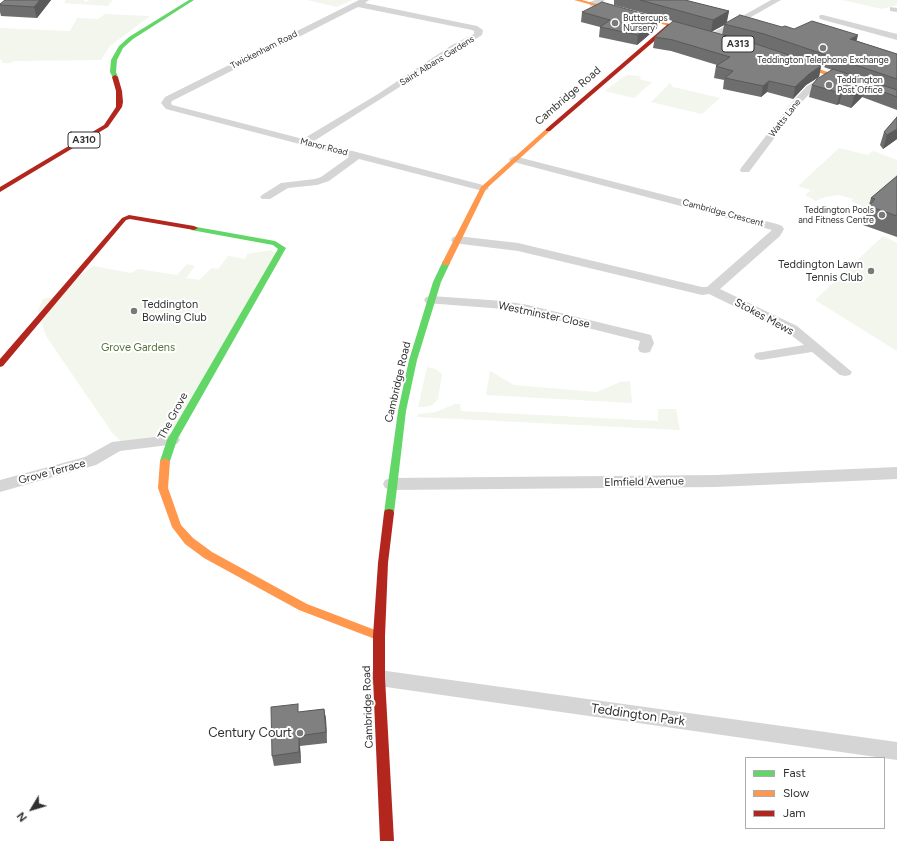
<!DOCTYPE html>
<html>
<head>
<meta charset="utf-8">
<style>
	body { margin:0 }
	#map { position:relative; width:897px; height:841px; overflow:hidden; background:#fff; font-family:Figtree,sans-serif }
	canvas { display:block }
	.legend { position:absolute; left:745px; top:757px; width:140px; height:72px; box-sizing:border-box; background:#fff; border:1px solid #adadad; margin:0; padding:5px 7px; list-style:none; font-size:12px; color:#313131 }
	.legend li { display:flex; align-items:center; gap:8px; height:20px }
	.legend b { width:20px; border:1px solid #adadad }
	.north { position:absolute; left:12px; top:789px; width:40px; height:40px; -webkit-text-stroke:3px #fff; paint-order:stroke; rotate:232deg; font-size:11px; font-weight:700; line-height:16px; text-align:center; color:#313131 }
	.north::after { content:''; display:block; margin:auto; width:14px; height:18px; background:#313131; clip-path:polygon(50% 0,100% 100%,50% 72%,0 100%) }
</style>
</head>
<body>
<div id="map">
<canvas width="897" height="841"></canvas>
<ul class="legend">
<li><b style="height:5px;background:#63d668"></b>Fast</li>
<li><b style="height:5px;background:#ff974d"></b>Slow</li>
<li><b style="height:5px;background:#b3261e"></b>Jam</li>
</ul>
<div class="north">N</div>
</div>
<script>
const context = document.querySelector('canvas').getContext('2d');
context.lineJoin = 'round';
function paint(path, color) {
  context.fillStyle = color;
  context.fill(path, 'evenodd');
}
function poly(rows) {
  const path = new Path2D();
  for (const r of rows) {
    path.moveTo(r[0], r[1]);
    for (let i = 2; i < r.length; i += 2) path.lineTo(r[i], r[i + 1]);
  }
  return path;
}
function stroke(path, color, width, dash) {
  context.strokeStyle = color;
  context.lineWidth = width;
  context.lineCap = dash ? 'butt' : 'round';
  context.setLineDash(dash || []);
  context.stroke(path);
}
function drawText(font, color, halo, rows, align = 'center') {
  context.font = font + ' Figtree,sans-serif';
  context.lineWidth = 4;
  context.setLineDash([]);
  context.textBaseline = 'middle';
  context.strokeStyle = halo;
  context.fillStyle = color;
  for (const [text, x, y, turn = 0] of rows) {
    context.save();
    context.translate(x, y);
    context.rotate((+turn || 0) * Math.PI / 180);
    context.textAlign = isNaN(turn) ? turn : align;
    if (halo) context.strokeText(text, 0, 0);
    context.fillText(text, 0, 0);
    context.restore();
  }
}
const green = poly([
	[66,0,84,0,85,2,90,0,113,0,108,6,64,3],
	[307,0,353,0,337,7],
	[842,0,897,0,897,5,882,9],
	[105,14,150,16,110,46,101,60,13,61,11,63,2,63,2,60,0,60,0,28,70,31,77,18,98,19],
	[628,75,641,76,639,78,642,80,652,82,634,98,605,91,623,77],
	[670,83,673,87,720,98,702,114,651,102],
	[839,148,868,155,873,151,897,160,897,189,872,211,851,201,854,199,838,195,825,197,816,201,805,195,811,190,798,186],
	[883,236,897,243,897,351,815,300],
	[271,250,281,258,173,429,162,436,130,443,119,442,120,440,113,434,46,336,38,310,43,299,52,297,93,266,131,273,138,269,177,275,187,264,195,266,186,278,199,280,212,268,218,269,228,256,245,259,247,254],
	[427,367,436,369,442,374,438,399,433,405,424,407,418,407],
	[490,371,514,385,597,392,620,382,630,381,632,403,486,395],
	[455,404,460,404,461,411,658,421,658,409,676,409,680,430,417,417,418,414,436,412]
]);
const street = poly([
	[359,0,369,0,365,3,477,26,483,30,482,35,314,141,487,186,489,188,487,190,483,191,359,159,329,181,317,185,288,188,270,199,262,199,260,197,262,195,281,183,315,179,321,177,349,157,166,109,161,103,165,97,359,0],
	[358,7,472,30,474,31,474,34,452,45,378,94,303,139,172,105,171,103,172,101,358,7],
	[595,0,605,0,596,6,590,6,590,2,595,0],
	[771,0,781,0,714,38,708,38,707,36,771,0],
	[890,7,897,8,897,12,890,11,890,7],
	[820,15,823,15,897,34,897,40,820,19,819,17,820,15],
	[828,74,833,77,831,79,813,90,799,105,749,172,741,172,740,170,741,168,793,101,807,86,828,74],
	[514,156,777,224,782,226,784,229,780,236,720,289,797,326,852,372,850,375,845,376,840,375,812,352,761,360,756,359,754,356,756,353,804,345,787,332,709,294,702,295,518,251,453,243,451,240,453,237,457,236,518,243,702,287,707,287,772,230,510,161,509,159,514,156],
	[431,296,504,301,528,305,651,335,654,343,650,352,645,353,640,352,638,349,640,341,528,313,504,309,426,303,424,300,426,297,431,296],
	[172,435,177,436,180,440,177,444,120,451,96,465,0,492,0,480,85,457,112,442,172,435],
	[897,467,897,479,716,487,391,490,385,488,383,484,385,480,391,478,716,475,897,467],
	[379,670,897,742,897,760,379,686,372,684,369,678,372,672,379,670]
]);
const fast = poly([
	[189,0,194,0,133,39,123,48,117,60,116,72,118,77,113,78,110,72,111,60,119,46,129,37,189,0],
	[191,226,275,241,286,248,177,440,170,461,165,464,160,461,167,440,278,249,273,245,191,230,191,226],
	[443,261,449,261,450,263,441,282,417,360,406,411,394,513,393,516,389,517,385,516,384,513,398,411,409,360,433,282,443,261]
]);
const slow = poly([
	[574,0,582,0,700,32,695,33,574,0],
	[789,60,793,60,897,96,897,100,789,62,789,60],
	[546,129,551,130,486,189,450,263,449,265,443,265,442,263,481,187,546,129],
	[165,458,170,461,168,488,181,525,193,538,212,552,307,604,383,633,385,636,383,639,379,641,375,639,299,610,204,558,185,544,172,527,158,488,160,461,165,458]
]);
const jam = poly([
	[668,24,673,25,550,131,546,131,546,129,668,24],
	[115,75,118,77,122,91,123,102,122,107,108,127,0,192,0,187,104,125,116,107,116,91,112,77,115,75],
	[129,215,194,226,198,228,194,230,130,219,126,220,3,366,0,367,0,359,122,218,129,215],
	[389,509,393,510,394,513,388,563,385,636,385,678,394,841,380,841,373,678,373,636,378,563,384,513,385,510,389,509]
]);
const wall = poly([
	[51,0,37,18,1,16,0,12,0,4],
	[614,0,685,0,729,11,727,22,794,29,857,41,897,54,897,110,862,97,851,108,839,104,837,105,809,97,812,85,832,70,821,66,819,77,806,85,793,99,767,92,761,97,723,89,724,80,714,78,716,66,717,65,671,51,653,48,655,37,673,21,614,5],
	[724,25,722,35,761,46,802,60,711,32],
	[582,12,657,28,637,45,599,37,600,27,581,22],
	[897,117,897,139,883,149,880,145,884,132],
	[897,176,897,237,863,225,871,198],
	[324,709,326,719,327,743,300,746,301,763,274,766,272,756,299,712]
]);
const shadedWall = poly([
	[40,0,51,0,37,18,34,7],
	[729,11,726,23,724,24,724,25,711,32,713,20],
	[658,18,657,28,637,45,638,35],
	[858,35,855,47,850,39],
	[821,66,819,77,806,85,793,99,795,87,809,74],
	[769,81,767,92,761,97,763,86],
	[866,85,862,97,851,108,854,96],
	[842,92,839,104,837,105,840,93],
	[897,129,897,139,883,149,887,135],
	[324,709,326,719,327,743,326,732],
	[299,736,300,746,301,763,299,752]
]);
const building = poly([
	[5,0,40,0,34,7,0,5,0,4,5,0],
	[640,0,685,0,729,11,713,20,640,0],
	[602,2,658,18,638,35,600,27,610,20,582,12,602,2],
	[740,15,782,27,785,26,794,29,812,21,858,35,850,39,897,54,897,79,764,34,724,24,740,15],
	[673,21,753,43,821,66,809,74,795,87,769,81,763,86,725,78,733,71,716,66,730,57,673,40,655,37,673,21],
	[833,69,897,90,897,97,866,85,854,96,842,92,840,93,812,85,817,79,833,69],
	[897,117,897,129,887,135,884,132,897,117],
	[897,176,897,216,869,206,875,199,871,198,897,176],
	[298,704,298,712,324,709,326,732,299,736,299,752,272,756,271,707,298,704]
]);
const markers = [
	[615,23,4,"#797979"],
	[823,48,4,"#797979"],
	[829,85,4,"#797979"],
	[882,215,4,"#797979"],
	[871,271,4,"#797979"],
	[134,311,4,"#797979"],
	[300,733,4,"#797979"]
];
const farPoinames = [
	["Buttercups",623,18],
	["Nursery",623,28],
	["Teddington Telephone Exchange",823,60,"center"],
	["Teddington",837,80],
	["Post Office",837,90],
	["Teddington Pools",874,210,"right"],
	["and Fitness Centre",874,220,"right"]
];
const farStreetnames = [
	["Twickenham Road",264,50,-27],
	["Saint Albans Gardens",437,61,-32],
	["Watts Lane",785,118,-52],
	["Manor Road",324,147,14],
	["Cambridge Crescent",723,213,15]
];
const shields = [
	[738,44,32],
	[84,140,32]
];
const shieldNames = [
	["A313",738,44],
	["A310",84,140]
];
const streetNames = [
	["Cambridge Road",568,96,-41],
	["Westminster Close",544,315,12],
	["Stokes Mews",764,317,28],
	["Cambridge Road",398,382,-77],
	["The Grove",173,416,-62],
	["Grove Terrace",52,472,-15],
	["Elmfield Avenue",644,482,-1],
	["Cambridge Road",368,707,-92]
];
const poiNames = [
	["Teddington Lawn",863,265],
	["Tennis Club",863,278],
	["Teddington",142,305,"left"],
	["Bowling Club",142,318,"left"]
];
const parkNames = [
	["Grove Gardens",138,348]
];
const nearStreetnames = [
	["Teddington Park",638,715,8]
];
const nearPoinames = [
	["Century Court",292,733]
];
paint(green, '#f2f6ed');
paint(street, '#d5d5d5');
paint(fast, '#63d668');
paint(slow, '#ff974d');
paint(jam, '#b3261e');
paint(wall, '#6e6e6e');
paint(shadedWall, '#5a5a5a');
paint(building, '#808080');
stroke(building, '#5a5a5a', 1);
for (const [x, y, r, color] of markers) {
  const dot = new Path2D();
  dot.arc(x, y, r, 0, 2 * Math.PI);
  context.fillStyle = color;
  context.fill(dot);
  stroke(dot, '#fff', 1.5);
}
drawText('9px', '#313131', '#fff', farPoinames, 'left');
drawText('9px', '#313131', '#fff', farStreetnames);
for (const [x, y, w] of shields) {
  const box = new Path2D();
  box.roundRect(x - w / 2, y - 8, w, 16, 3);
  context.fillStyle = '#fff';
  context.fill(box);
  stroke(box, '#313131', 1);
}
drawText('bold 10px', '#313131', null, shieldNames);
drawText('11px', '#313131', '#fff', streetNames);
drawText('11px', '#313131', '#fff', poiNames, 'right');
drawText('11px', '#537239', '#fff', parkNames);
drawText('13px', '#313131', '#fff', nearStreetnames);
drawText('13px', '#313131', '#fff', nearPoinames, 'right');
</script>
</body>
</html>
